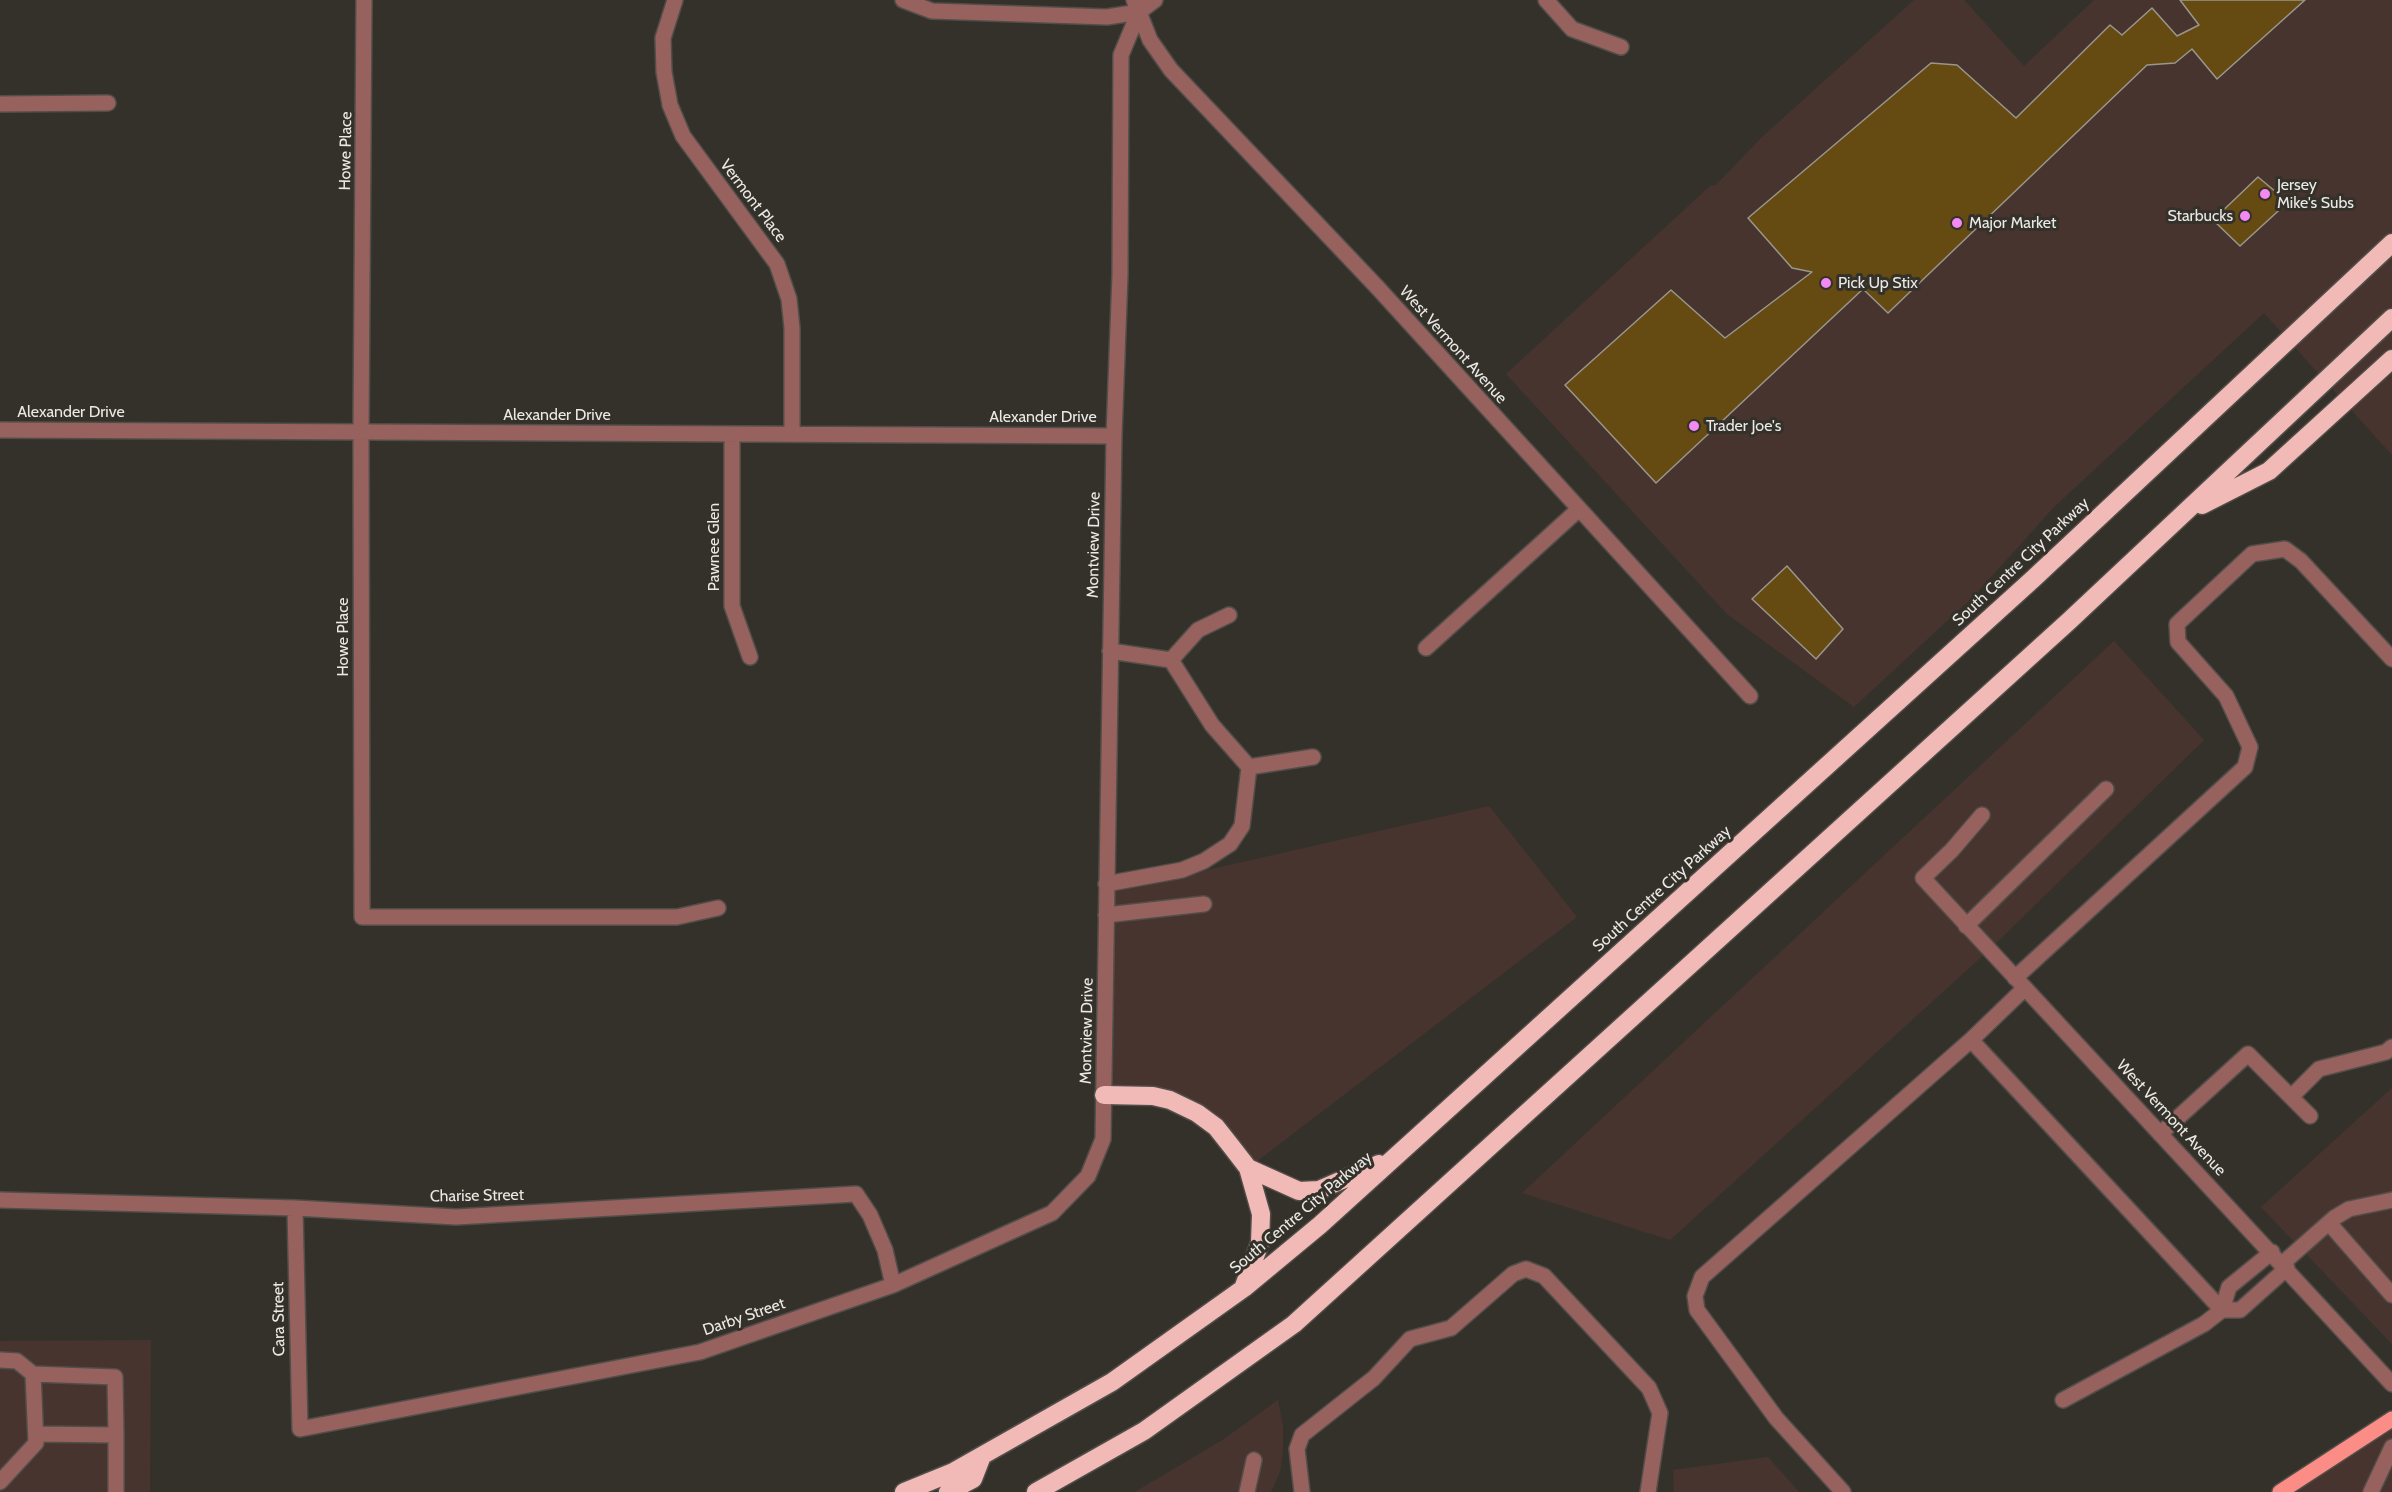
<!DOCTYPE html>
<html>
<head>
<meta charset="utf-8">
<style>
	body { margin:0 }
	canvas { display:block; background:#34312b }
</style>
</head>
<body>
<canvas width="2392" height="1492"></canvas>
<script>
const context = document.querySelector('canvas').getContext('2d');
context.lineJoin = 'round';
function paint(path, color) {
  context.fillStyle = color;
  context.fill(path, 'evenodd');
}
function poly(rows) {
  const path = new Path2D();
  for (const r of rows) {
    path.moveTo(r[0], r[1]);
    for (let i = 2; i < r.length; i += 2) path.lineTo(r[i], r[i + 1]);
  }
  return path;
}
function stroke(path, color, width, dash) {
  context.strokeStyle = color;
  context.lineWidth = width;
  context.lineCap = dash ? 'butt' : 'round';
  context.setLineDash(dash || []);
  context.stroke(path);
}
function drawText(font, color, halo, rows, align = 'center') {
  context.font = font + ' Cabin,sans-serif';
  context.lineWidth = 6;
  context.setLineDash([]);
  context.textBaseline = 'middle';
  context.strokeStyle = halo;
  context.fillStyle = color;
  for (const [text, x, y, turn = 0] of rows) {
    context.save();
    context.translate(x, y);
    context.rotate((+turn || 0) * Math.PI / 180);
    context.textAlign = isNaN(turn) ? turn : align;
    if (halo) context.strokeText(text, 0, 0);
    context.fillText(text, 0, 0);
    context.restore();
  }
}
const commercial = poly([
	[1914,0,1964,0,2024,66,2094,0,2392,0,2392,455,2264,313,2054,507,1973,597,1854,707,1727,614,1506,374,1710,186,1716,185,1761,138],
	[2114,641,2204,740,1988,951,1670,1240,1522,1193],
	[1489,806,1577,917,1248,1168,1197,1113,1104,1095,1106,893],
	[2392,1088,2392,1344,2261,1207],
	[151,1340,150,1492,0,1492,0,1341],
	[1278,1400,1283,1427,1283,1451,1280,1472,1271,1492,1135,1492,1224,1439],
	[2392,1419,2392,1492,2280,1492],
	[1768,1457,1799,1492,1674,1492,1673,1470]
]);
const building = poly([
	[2180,0,2305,0,2217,79,2192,49,2175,63,2147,65,1888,313,1863,289,1656,483,1565,385,1671,290,1725,338,1812,272,1792,268,1748,218,1931,63,1957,65,2016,118,2110,25,2122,35,2152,8,2177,36,2199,25,2180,0],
	[2258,177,2288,202,2240,246,2213,220,2258,177],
	[1787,566,1843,629,1816,659,1752,599,1787,566]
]);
const minor = poly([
	[364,0,361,431,362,917,677,917,718,908],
	[675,0,663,38,664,72,670,105,683,136,777,264,789,299,792,328,792,433],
	[903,0,932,11,1107,17,1139,12,1155,0],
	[1546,0,1572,29,1621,47],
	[1139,12,1150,40,1171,70,1377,287,1750,696],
	[0,104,108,103],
	[0,430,1114,436],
	[732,434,732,606,750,657],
	[1426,648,1578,510],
	[1110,651,1171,660,1212,725,1249,767,1313,757],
	[1171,660,1198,630,1229,615],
	[1982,815,1952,850,1923,878,2392,1384],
	[1106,884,1182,870,1204,861,1230,844,1242,826,1249,767],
	[1106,915,1204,904],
	[1966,926,2106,789],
	[2015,978,2245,767,2250,747,2226,696,2178,642,2177,624,2252,554,2285,549,2301,561,2392,659],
	[1971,1040,2222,1310,2240,1310,2287,1268],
	[2291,1097,2319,1069,2386,1052,2392,1047],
	[2160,1134,2248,1054,2310,1116],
	[0,1200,295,1208,456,1217,856,1194,870,1215,885,1250,893,1285],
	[295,1208,300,1429,700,1352,893,1285,1052,1213,1088,1176,1103,1139,1114,436,1120,275,1121,55,1139,12,1134,0],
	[2329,1223,2392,1295],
	[2283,1263,2334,1218,2349,1209,2392,1200],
	[0,1360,17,1361,33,1374,36,1443,0,1482],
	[33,1374,115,1377,116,1435],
	[2063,1400,2204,1324,2222,1310,2229,1287,2272,1252],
	[36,1434,116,1435,116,1492],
	[1247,1492,1254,1460],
	[1302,1492,1297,1449,1302,1435,1374,1378,1410,1339,1451,1328,1513,1274,1526,1269,1544,1276,1649,1388,1660,1413,1648,1492],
	[1843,1492,1776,1418,1697,1310,1695,1296,1702,1277,1971,1040,2025,988],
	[2371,1492,2392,1447]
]);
const major = poly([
	[2280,1492,2392,1419]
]);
const highway = poly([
	[2202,505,2269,471,2392,359],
	[1104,1095,1153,1096,1170,1100,1197,1113,1216,1127,1231,1146,1248,1168,1261,1214,1260,1243,1244,1286],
	[1248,1168,1299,1191,1319,1190,1379,1164],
	[904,1492,953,1472,1112,1382,1244,1288,1320,1225,2033,579,2392,243],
	[948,1492,973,1479,982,1456],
	[1036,1492,1144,1431,1294,1324,2069,621,2392,318]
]);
const markers = [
	[2265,194,6,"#f28af2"],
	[2245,216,6,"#f28af2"],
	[1957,223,6,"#f28af2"],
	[1826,283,6,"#f28af2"],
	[1694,426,6,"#f28af2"]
];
const streetNames = [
	["Howe Place",346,151,-89],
	["Vermont Place",753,201,53],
	["West Vermont Avenue",1453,345,48],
	["Alexander Drive",71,412],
	["Alexander Drive",557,415],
	["Alexander Drive",1043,417],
	["Montview Drive",1094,545,-89],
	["Pawnee Glen",714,547,-90],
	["South Centre City Parkway",2021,562,-43],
	["Howe Place",343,637,-90],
	["South Centre City Parkway",1662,889,-42],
	["Montview Drive",1087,1031,-89],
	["West Vermont Avenue",2171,1118,47],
	["Charise Street",477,1196,-1],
	["South Centre City Parkway",1301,1213,-40],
	["Darby Street",744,1317,-19],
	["Cara Street",279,1319,-91]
];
const poiNames = [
	["Jersey",2277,185],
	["Mike's Subs",2277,203],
	["Starbucks",2233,216,"right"],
	["Major Market",1969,223],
	["Pick Up Stix",1838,283],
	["Trader Joe's",1706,426]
];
paint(commercial, '#47342f');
paint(building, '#654b11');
stroke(building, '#9a968e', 1.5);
stroke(minor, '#514e49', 18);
stroke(major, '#514e49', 18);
stroke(highway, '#514e49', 21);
stroke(minor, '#97615d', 15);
stroke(major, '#fb8c86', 15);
stroke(highway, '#f1bab6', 18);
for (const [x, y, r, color] of markers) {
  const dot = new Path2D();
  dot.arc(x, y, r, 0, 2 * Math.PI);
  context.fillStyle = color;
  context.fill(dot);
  stroke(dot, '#34312b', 2);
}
drawText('16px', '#ebe9e5', '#34312b', streetNames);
drawText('16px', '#ebe9e5', '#34312b', poiNames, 'left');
</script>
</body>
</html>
